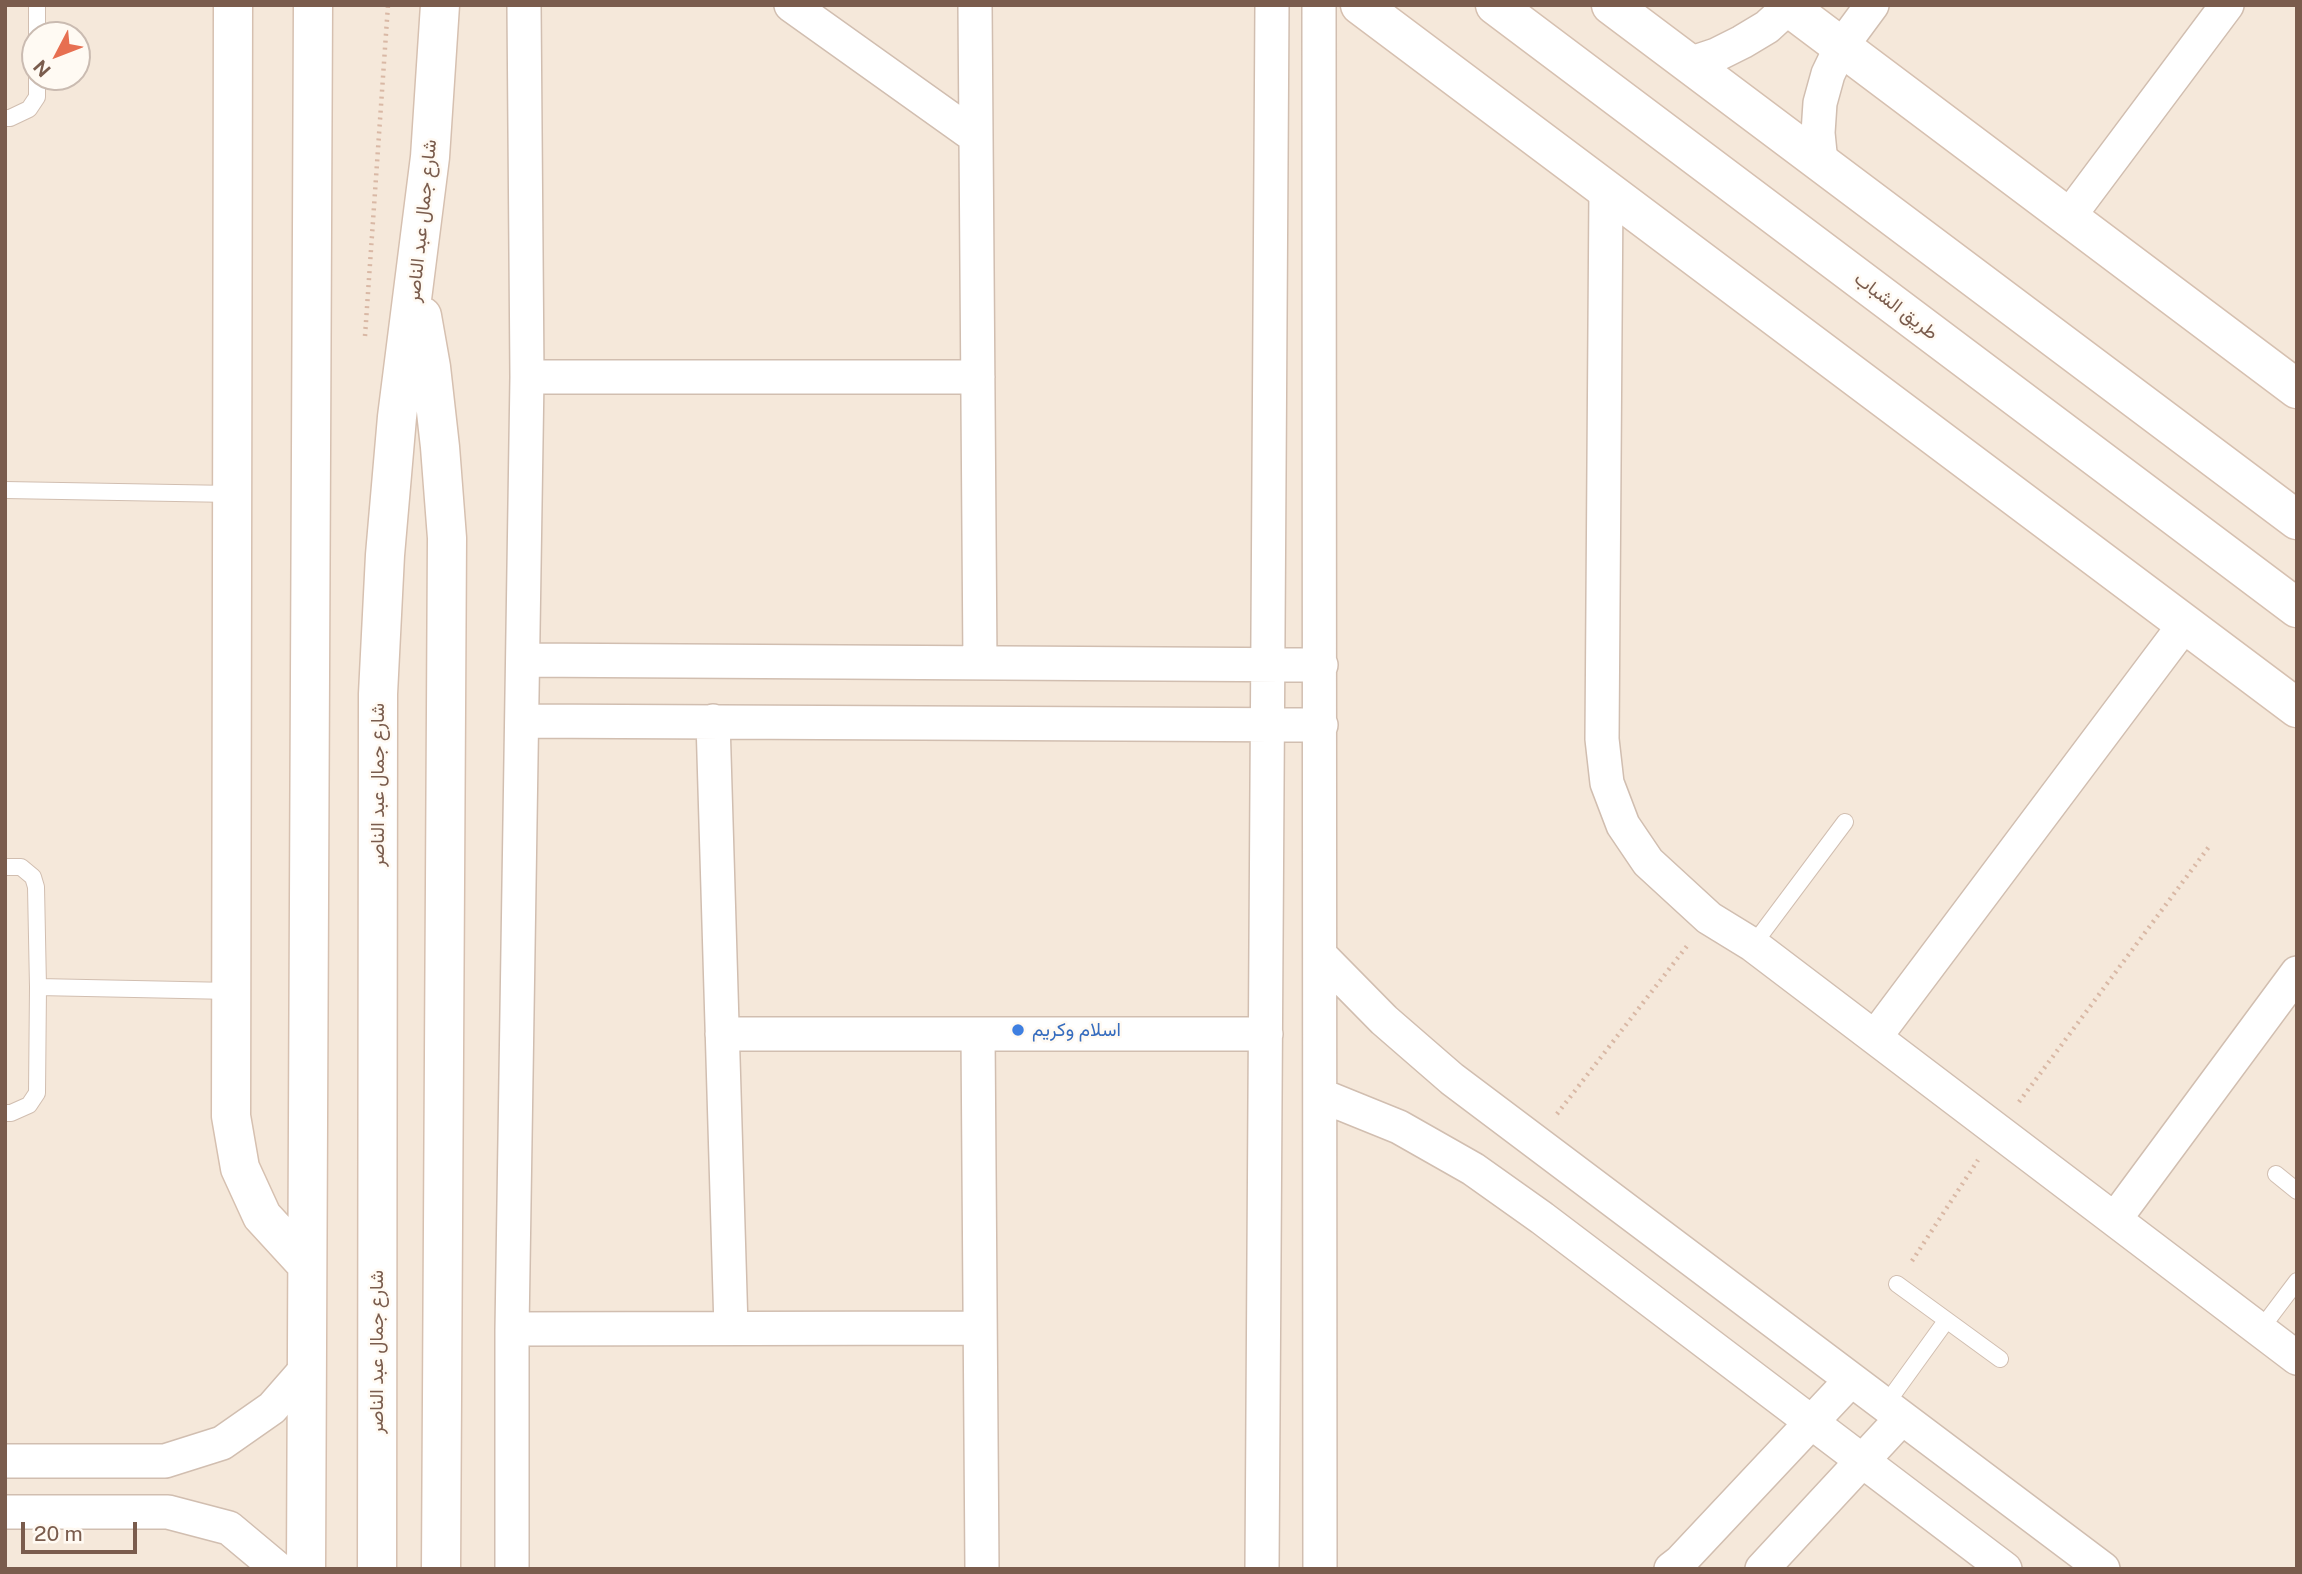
<!DOCTYPE html>
<html>
<head>
<meta charset="utf-8">
<style>
	body { margin:0 }
	#map { position:relative; width:2302px; height:1574px; overflow:hidden; background:#fdf6ec; font-family:"Public Sans",sans-serif }
	canvas { display:block }
	.frame { position:absolute; inset:0; border:7px solid #7a5c4d; pointer-events:none }
	.north { position:absolute; left:21px; top:21px; width:70px; height:70px; box-sizing:border-box; background:#fffaf3; border:2px solid #cabbb1; border-radius:50%; rotate:228deg; font-size:19px; font-weight:700; line-height:28px; text-align:center; color:#7a5c4d }
	.north::after { content:''; display:block; margin:auto; width:24px; height:32px; background:#e76f51; clip-path:polygon(50% 0,100% 100%,50% 72%,0 100%) }
	.scale { position:absolute; left:21px; top:1522px; width:116px; height:32px; box-sizing:border-box; border:4px solid #7a5c4d; border-top:0; padding-left:9px; font-size:21px; line-height:24px; white-space:nowrap; color:#7a5c4d; -webkit-text-stroke:5px #fffaf3; paint-order:stroke }
</style>
</head>
<body>
<div id="map">
<canvas width="2302" height="1574"></canvas>
<div class="frame"></div>
<div class="north">N</div>
<div class="scale">20 m</div>
</div>
<script>
const context = document.querySelector('canvas').getContext('2d');
context.lineJoin = 'round';
function paint(path, color) {
  context.fillStyle = color;
  context.fill(path, 'evenodd');
}
function poly(rows) {
  const path = new Path2D();
  for (const r of rows) {
    path.moveTo(r[0], r[1]);
    for (let i = 2; i < r.length; i += 2) path.lineTo(r[i], r[i + 1]);
  }
  return path;
}
function stroke(path, color, width, dash) {
  context.strokeStyle = color;
  context.lineWidth = width;
  context.lineCap = dash ? 'butt' : 'round';
  context.setLineDash(dash || []);
  context.stroke(path);
}
function drawText(font, color, halo, rows, align = 'center') {
  context.font = font + ' "Public Sans",Vazirmatn,sans-serif';
  context.lineWidth = 5;
  context.setLineDash([]);
  context.textBaseline = 'middle';
  context.strokeStyle = halo;
  context.fillStyle = color;
  for (const [text, x, y, turn = 0] of rows) {
    context.save();
    context.translate(x, y);
    context.rotate((+turn || 0) * Math.PI / 180);
    context.textAlign = isNaN(turn) ? turn : align;
    if (halo) context.strokeText(text, 0, 0);
    context.fillText(text, 0, 0);
    context.restore();
  }
}
const residential = poly([
	[5,5,2297,5,2297,1569,5,1569],
	[35,35,77,35,77,77,35,77]
]);
const path = poly([
	[365,336,388,5],
	[2019,1102,2211,844],
	[1557,1114,1687,946],
	[1912,1261,1978,1160]
]);
const lane = poly([
	[37,35,37,5],
	[5,118,10,118,29,109,37,97,37,77],
	[5,490,232,494],
	[5,867,21,867,33,877,36,887,38,987,37,1093,29,1105,11,1113,5,1113],
	[1753,945,1845,822],
	[38,987,231,991],
	[2276,1174,2297,1191],
	[1897,1284,2000,1359],
	[2260,1330,2297,1281],
	[1886,1404,1946,1321]
]);
const street = poly([
	[791,5,976,137],
	[975,5,980,663],
	[1319,5,1320,1569],
	[1689,64,1716,55,1742,42,1767,27,1791,5],
	[1821,163,1818,133,1820,103,1828,74,1841,47,1872,5],
	[1606,189,1602,739,1607,783,1623,825,1648,862,1709,918,1753,945,2297,1358],
	[2067,219,2227,5],
	[527,377,978,377],
	[523,660,1321,665],
	[522,721,1321,725],
	[713,721,731,1328],
	[1321,956,1384,1020,1452,1079,2103,1569],
	[722,1034,1266,1034],
	[978,1034,982,1569],
	[1875,1037,2185,624],
	[1320,1095,1399,1127,1473,1169,1542,1218,2005,1569],
	[2115,1219,2297,973],
	[512,1329,980,1328],
	[5,1461,165,1461,222,1443,272,1408,307,1368],
	[5,1512,168,1512,229,1528,278,1569],
	[512,1569,512,1329,527,377,524,5],
	[1262,1569,1272,5],
	[1671,1569,1680,1562,1851,1380],
	[1762,1569,1902,1418]
]);
const secondary = poly([
	[233,5,231,1116,240,1168,262,1216,307,1265],
	[1360,5,2297,708],
	[1495,5,2297,608],
	[1611,5,2297,520],
	[1786,5,2297,389],
	[422,316,431,367,440,447,447,538,441,1569],
	[306,1569,313,5],
	[377,1569,378,694,385,555,397,417,430,157,440,5]
]);
const markers = [
	[1018,1030,7,"#3f7fe0"]
];
const streetNames = [
	["شارع جمال عبد الناصر",422,221,-84],
	["طريق الشباب",1896,306,37],
	["شارع جمال عبد الناصر",378,785,-90],
	["شارع جمال عبد الناصر",377,1352,-90]
];
const shopNames = [
	["اسلام وكريم",1032,1030]
];
paint(residential, '#f5e8da');
stroke(lane, '#d1beb0', 18);
stroke(street, '#d1beb0', 36);
stroke(secondary, '#d6c0b0', 41);
stroke(path, '#d9b8a5', 4.5, [2, 5]);
stroke(lane, '#fff', 16);
stroke(street, '#fff', 33);
stroke(secondary, '#fff', 38);
for (const [x, y, r, color] of markers) {
  const dot = new Path2D();
  dot.arc(x, y, r, 0, 2 * Math.PI);
  context.fillStyle = color;
  context.fill(dot);
  stroke(dot, '#fffaf3', 2.5);
}
drawText('19px', '#7a5c4d', '#fffaf3', streetNames);
drawText('19px', '#366cbe', '#fffaf3', shopNames, 'left');
</script>
</body>
</html>
